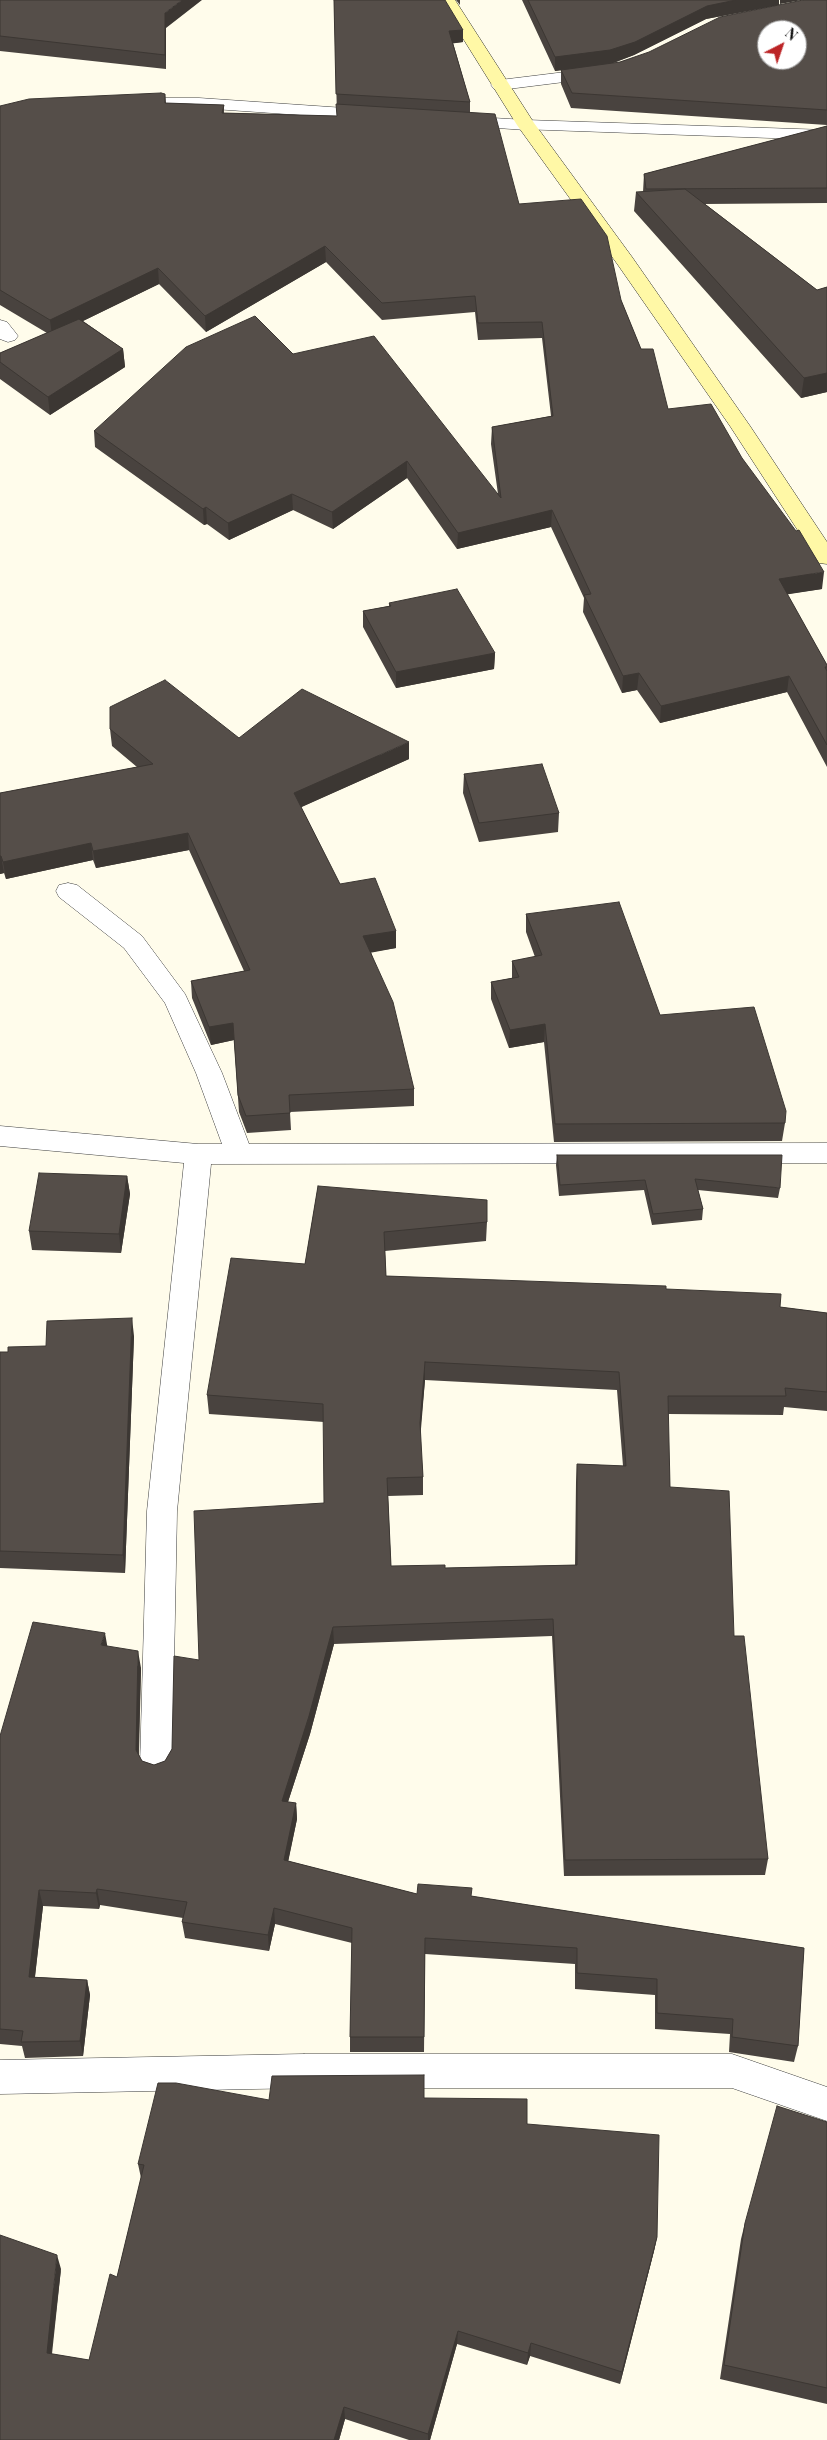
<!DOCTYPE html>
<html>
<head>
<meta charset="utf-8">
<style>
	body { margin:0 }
	#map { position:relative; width:827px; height:2440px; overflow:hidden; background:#fffceb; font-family:"Playfair Display",serif }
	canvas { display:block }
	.north { position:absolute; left:757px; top:20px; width:50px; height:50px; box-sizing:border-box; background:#fff; border:1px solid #9e9e9e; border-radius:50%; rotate:41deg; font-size:14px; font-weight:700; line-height:20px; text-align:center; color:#0c0c0c }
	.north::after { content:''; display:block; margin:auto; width:18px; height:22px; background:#bc2426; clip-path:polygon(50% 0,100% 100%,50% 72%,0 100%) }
</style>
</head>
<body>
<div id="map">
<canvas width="827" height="2440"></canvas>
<div class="north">N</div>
</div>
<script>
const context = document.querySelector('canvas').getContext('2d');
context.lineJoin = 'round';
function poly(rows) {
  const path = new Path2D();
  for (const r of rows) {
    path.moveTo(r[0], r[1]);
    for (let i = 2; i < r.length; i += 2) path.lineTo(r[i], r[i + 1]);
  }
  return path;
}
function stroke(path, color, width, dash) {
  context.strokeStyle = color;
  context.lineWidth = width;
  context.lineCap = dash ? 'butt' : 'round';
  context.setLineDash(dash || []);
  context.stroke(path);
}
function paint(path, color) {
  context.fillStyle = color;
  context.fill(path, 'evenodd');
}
const minor = poly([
	[598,68,604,69,607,73,604,77,500,90,494,89,491,85,494,81,500,80,598,68],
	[128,98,199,98,374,110,380,111,383,115,380,119,374,120,199,108,122,107,119,103,122,99,128,98],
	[460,116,526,120,532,121,535,125,532,129,526,130,454,125,451,121,454,117,460,116],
	[0,320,7,322,15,332,18,336,15,340,8,342,0,339,0,320],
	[68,883,77,885,142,936,185,994,222,1073,249,1144,827,1143,827,1163,211,1164,177,1511,172,1766,167,1776,156,1780,145,1776,140,1766,147,1511,184,1163,0,1146,0,1126,198,1144,222,1144,196,1073,165,1003,124,948,59,897,56,891,59,885,68,883],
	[304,2054,732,2054,827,2087,827,2121,732,2088,304,2088,0,2094,0,2060,304,2054]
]);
const tertiary = poly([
	[526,120,827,130,827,140,520,129,517,125,520,121,526,120]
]);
const secondary = poly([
	[439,0,455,0,534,123,632,257,750,426,827,542,827,564,819,563,730,426,618,265,517,125,439,0]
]);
const wall = poly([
	[0,0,166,28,166,69,0,51],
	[334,0,463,30,463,42,453,43,470,102,470,113,519,204,621,300,641,349,668,409,742,458,822,589,787,594,827,665,827,767,787,692,660,723,637,690,622,693,583,612,584,598,551,527,457,549,407,478,333,529,293,510,229,540,207,524,204,525,95,447,94,431,293,354,498,494,491,444,492,427,551,416,542,338,478,340,475,312,382,320,326,262,206,332,159,284,83,321,123,349,125,367,50,415,0,379,0,353,47,333,0,305,0,106,165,94,166,103,224,105,224,113,337,116],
	[456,0,460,0,460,5],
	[522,0,779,0,779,5,706,19,634,55,611,64,620,62,827,0,827,125,571,108,561,84,561,70,555,71],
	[827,126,827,203,705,204,817,290,827,287,827,392,801,398,634,211,636,192,643,192,644,174],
	[389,603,495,653,494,669,396,688,363,627,363,611,389,606],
	[110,729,239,738,409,759,301,807,340,884,396,931,396,948,371,952,414,1089,414,1106,290,1112,291,1130,247,1133,239,1112,234,1040,211,1045,192,998,191,981,244,971,189,850,96,868,93,860,6,879,4,873,0,874,0,793,137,767,112,746],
	[464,774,559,813,558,832,479,842,463,793],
	[526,914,660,1015,785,1123,782,1141,554,1142,544,1042,509,1048,491,999,491,982,512,978,512,961,535,957,526,932],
	[557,1155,780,1188,778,1198,698,1190,703,1209,702,1220,652,1225,644,1190,559,1196,556,1165],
	[127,1176,130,1194,121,1253,32,1250,29,1231],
	[318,1186,487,1222,486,1241,385,1251,386,1276,666,1289,780,1307,827,1313,827,1411,784,1407,783,1415,668,1414,670,1487,734,1636,768,1859,765,1875,564,1876,552,1636,334,1644,310,1734,288,1802,296,1803,297,1819,288,1861,417,1894,471,1896,804,1948,798,2046,794,2062,729,2052,730,2034,655,2029,655,1995,575,1989,575,1964,425,1954,424,2052,350,2052,350,2037,352,1943,275,1924,269,1951,185,1938,182,1922,183,1918,100,1905,99,1909,43,1906,35,1977,87,1980,90,1995,83,2056,25,2058,22,2046,0,2044,0,1736,107,1646,141,1668,139,1755,142,1761,154,1765,165,1761,172,1749,199,1660,324,1503,324,1422,209,1414,207,1395,305,1264],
	[425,1380,617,1390,623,1466,577,1464,576,1482,575,1565,445,1568,391,1566,388,1496,423,1495,423,1477,420,1433],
	[134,1336,125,1573,0,1568,0,1352,8,1352,46,1346],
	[424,2098,527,2124,657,2237,654,2251,620,2384,530,2356,527,2365,457,2344,430,2440,409,2440,345,2419,339,2440,0,2440,61,2269,52,2354,89,2360,117,2277,141,2178,138,2164,269,2100],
	[827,2122,827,2404,720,2379,741,2239,745,2223]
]);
const shadedWall = poly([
	[182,0,202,0,166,28,166,69,165,55,165,13],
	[736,0,779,0,779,5,706,19,634,55,610,64,555,71,555,57,707,6],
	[780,0,802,0,780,4],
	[463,30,463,42,449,44,449,31],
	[325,246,326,262,206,332,205,316],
	[158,268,159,284,52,336,50,320],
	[123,349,125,367,50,415,48,397],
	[827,373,827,392,801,398,804,378],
	[407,461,407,478,333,529,332,512],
	[292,494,293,510,229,540,228,523],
	[206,507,207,524,204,525,203,509],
	[552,510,551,527,457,549,458,533],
	[824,572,822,589,777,596,779,579],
	[495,653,494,669,396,688,396,672],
	[639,673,637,690,622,693,623,676],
	[789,676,787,692,660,723,661,706],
	[409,742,409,759,295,810,294,793],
	[188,833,189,850,96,868,93,851],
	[91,843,93,860,6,879,3,862],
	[0,856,1,856,4,873,0,874],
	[396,931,396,948,364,954,363,936],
	[233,1023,234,1040,211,1045,209,1027],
	[545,1024,544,1042,509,1048,510,1030],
	[127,1176,130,1194,121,1253,119,1234],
	[132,1318,134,1336,125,1573,123,1555],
	[425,1362,425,1380,420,1441,420,1423],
	[333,1627,334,1644,310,1734,283,1817,282,1801],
	[105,1633,108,1650,101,1645],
	[138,1651,141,1668,138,1767,136,1750],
	[296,1803,297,1819,285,1877,284,1860],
	[97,1889,100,1905,99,1909,96,1893],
	[39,1890,43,1906,33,1993,29,1977],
	[274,1908,275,1924,269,1951,268,1935],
	[87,1980,90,1995,83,2056,80,2041],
	[657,2237,654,2251,620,2384,622,2372],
	[57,2255,61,2269,50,2365,47,2353],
	[458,2331,457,2344,430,2440,428,2440,428,2434],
	[531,2343,530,2356,527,2365,528,2353],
	[344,2407,345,2419,339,2440,334,2440]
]);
const building = poly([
	[0,0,182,0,165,13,165,55,0,36,0,0],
	[334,0,445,0,463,30,449,31,470,102,336,94,334,0],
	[528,0,736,0,707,6,635,42,610,50,555,57,528,0],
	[803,0,827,0,827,110,572,93,561,70,620,62,649,52,720,17,803,0],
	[767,30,797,30,797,60,767,60,767,30],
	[161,93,165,94,165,103,224,105,222,113,337,116,336,104,495,114,519,204,581,199,607,236,621,300,641,349,653,349,668,409,711,404,742,458,796,531,799,530,824,572,779,579,827,665,827,667,825,667,827,671,827,745,789,676,661,706,639,673,623,676,584,595,591,594,552,510,458,533,407,461,332,512,292,494,228,523,206,507,203,509,94,431,186,347,255,316,293,354,374,336,501,498,492,427,553,416,542,322,478,323,475,296,382,303,325,246,205,316,158,268,50,320,0,290,0,106,29,99,161,93],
	[827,126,827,188,646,189,644,174,827,126],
	[685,189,817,290,827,287,827,373,804,378,636,192,685,189],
	[79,319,123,349,48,397,0,362,0,353,79,319],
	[457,589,495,653,396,672,363,611,391,606,389,603,457,589],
	[165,680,239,738,302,689,409,742,294,793,340,884,375,878,396,931,363,936,393,1002,414,1089,289,1095,290,1113,246,1116,238,1095,233,1023,209,1027,191,981,250,970,188,833,93,851,91,843,3,862,1,856,0,856,0,793,153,764,110,729,110,707,165,680],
	[542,764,559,813,479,823,464,774,542,764],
	[619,902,660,1015,754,1007,786,1111,785,1123,555,1124,545,1024,510,1030,491,982,519,977,512,961,542,955,526,914,619,902],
	[557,1155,782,1155,780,1188,695,1179,703,1209,653,1214,645,1180,560,1185,557,1155],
	[39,1173,127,1176,119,1234,29,1231,39,1173],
	[318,1186,487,1200,487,1222,384,1232,386,1276,666,1286,666,1289,781,1294,780,1307,827,1313,827,1392,785,1388,786,1396,668,1396,670,1487,729,1491,734,1636,744,1636,768,1859,565,1860,553,1619,333,1627,309,1716,282,1801,296,1803,284,1860,417,1894,418,1884,472,1888,471,1896,804,1948,798,2046,732,2037,733,2019,657,2013,657,1979,577,1973,577,1948,425,1938,424,2037,350,2037,352,1928,274,1908,268,1935,182,1922,187,1902,97,1889,96,1893,39,1890,29,1977,87,1980,80,2041,21,2042,23,2031,0,2029,0,1736,33,1622,105,1633,101,1645,138,1651,136,1750,142,1761,154,1765,165,1761,172,1749,174,1656,199,1660,194,1511,324,1503,323,1404,207,1395,231,1258,305,1264,318,1186],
	[425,1362,619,1372,626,1466,577,1464,577,1565,445,1568,445,1565,391,1566,387,1478,423,1477,420,1423,425,1362],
	[132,1318,123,1555,0,1551,0,1352,8,1352,8,1347,46,1346,47,1321,132,1318],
	[424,2075,424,2098,527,2099,527,2124,659,2135,657,2237,622,2372,531,2343,528,2353,458,2331,428,2434,344,2407,334,2440,0,2440,0,2235,57,2255,47,2353,89,2360,110,2274,117,2277,144,2165,138,2164,158,2083,176,2083,269,2100,272,2076,424,2075],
	[777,2106,827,2122,827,2388,724,2365,745,2223,777,2106]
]);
stroke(minor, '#3f3f3f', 1);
stroke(tertiary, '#3f3f3f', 1);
stroke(secondary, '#2e2e2e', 1);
paint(minor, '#fff');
paint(tertiary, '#fff');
paint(secondary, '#fff8a6');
paint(wall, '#49433f');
paint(shadedWall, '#3c3733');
paint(building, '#554e49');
stroke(building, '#3c3733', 1);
</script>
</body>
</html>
